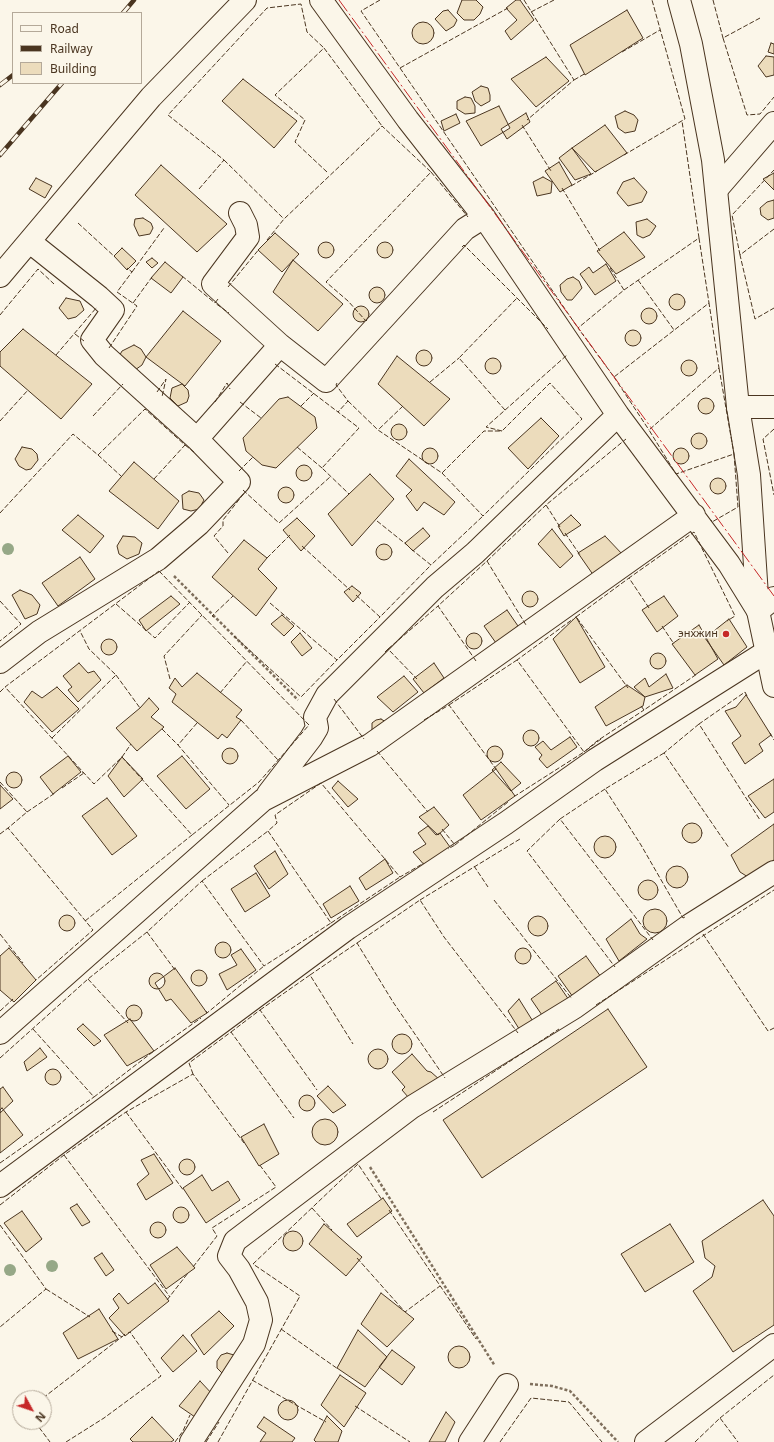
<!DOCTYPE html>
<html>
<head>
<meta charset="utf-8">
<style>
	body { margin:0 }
	#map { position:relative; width:774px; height:1442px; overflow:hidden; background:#fbf6e9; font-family:"Noto Sans",sans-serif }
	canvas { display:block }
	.legend { position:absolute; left:12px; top:12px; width:130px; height:72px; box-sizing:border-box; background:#fbf6e9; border:1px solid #b4a999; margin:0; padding:5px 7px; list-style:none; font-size:12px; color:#4a3520 }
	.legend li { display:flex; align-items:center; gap:8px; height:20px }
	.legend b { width:20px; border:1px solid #b4a999 }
	.north { position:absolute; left:12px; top:1390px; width:40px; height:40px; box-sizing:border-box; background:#fbf6e9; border:1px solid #b4a999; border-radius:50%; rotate:130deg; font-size:11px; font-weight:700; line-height:16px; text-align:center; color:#4a3520 }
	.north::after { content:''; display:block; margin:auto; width:14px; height:18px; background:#c62828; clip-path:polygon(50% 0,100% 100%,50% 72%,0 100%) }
</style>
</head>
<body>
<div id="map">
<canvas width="774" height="1442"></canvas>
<ul class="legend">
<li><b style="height:5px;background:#fbf6e9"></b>Road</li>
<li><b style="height:5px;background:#4a3520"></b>Railway</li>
<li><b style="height:11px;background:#ecdcbc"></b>Building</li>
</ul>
<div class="north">N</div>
</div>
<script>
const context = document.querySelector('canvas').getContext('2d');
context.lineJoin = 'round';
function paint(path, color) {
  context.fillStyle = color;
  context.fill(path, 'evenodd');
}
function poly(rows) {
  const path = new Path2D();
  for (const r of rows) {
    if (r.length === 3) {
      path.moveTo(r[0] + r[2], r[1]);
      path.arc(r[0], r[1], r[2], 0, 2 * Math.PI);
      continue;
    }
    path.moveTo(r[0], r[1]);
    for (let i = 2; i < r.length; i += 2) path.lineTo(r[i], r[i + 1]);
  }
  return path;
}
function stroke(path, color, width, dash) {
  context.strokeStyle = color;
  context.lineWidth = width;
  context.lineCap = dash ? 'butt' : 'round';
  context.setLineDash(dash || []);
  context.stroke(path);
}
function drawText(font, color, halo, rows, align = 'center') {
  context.font = font + ' "Noto Sans",sans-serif';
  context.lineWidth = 3;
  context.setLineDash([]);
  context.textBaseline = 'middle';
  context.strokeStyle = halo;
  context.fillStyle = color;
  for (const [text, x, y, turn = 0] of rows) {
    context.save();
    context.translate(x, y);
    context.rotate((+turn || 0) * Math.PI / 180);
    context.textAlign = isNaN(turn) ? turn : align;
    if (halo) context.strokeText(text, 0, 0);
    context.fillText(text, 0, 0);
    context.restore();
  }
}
const building = poly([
	[462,0,476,0,483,7,480,14,474,20,464,20,457,13,462,0],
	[516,0,520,0,534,20,511,40,505,31,517,20,506,8,516,0],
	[448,10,457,20,454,26,446,31,435,19,443,11,448,10],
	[627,10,643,38,585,75,570,45,627,10],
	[423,33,11],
	[771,43,774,44,774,54,768,52,771,43],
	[766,56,774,57,774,75,766,77,758,66,766,56],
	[546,57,569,81,536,107,511,79,546,57],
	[243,79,297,121,274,148,222,101,243,79],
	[481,86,488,88,490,95,490,101,481,106,475,101,472,92,481,86],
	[465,97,471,98,475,106,475,113,465,114,457,109,457,101,465,97],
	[499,106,510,128,481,146,466,121,499,106],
	[625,111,634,115,638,120,635,131,625,133,618,128,615,116,625,111],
	[526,113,530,122,507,139,501,129,526,113],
	[456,114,460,123,444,131,441,121,456,114],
	[605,125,627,153,595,172,572,148,605,125],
	[572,148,591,174,575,180,559,158,572,148],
	[559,162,572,185,560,192,545,171,559,162],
	[161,165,227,224,197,252,135,195,161,165],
	[774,173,774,190,763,179,774,173],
	[543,177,552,182,551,193,537,196,533,182,543,177],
	[36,178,52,186,45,198,29,189,36,178],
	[634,178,647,192,642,202,628,206,617,193,623,182,634,178],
	[774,200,774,218,768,220,761,215,760,208,767,202,774,200],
	[143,218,151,223,153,228,150,234,139,236,134,225,135,219,143,218],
	[647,219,656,226,650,235,643,238,637,235,636,222,647,219],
	[624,232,645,257,616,274,597,251,624,232],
	[275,233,299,254,282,272,258,250,275,233],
	[385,250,8],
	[326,250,8],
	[122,248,136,261,127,270,114,256,122,248],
	[152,258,158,263,152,268,146,262,152,258],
	[293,260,343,304,318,331,273,292,293,260],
	[165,262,183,277,171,293,151,278,165,262],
	[606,264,616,281,595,295,580,274,589,267,593,273,606,264],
	[573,277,579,281,582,288,572,300,567,300,561,292,560,285,567,279,573,277],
	[377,295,8],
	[677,302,8],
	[66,298,80,301,84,310,76,317,68,319,59,308,66,298],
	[361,314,8],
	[649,316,8],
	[183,311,221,341,185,386,146,357,183,311],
	[23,329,92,384,61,419,0,366,0,352,23,329],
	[633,338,8],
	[134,345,141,349,146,357,142,365,135,370,116,362,122,351,134,345],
	[424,358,8],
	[397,356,450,399,424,426,378,384,397,356],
	[493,366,8],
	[689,368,8],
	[182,384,188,390,189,396,187,402,178,406,170,398,172,388,182,384],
	[288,397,315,417,317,428,276,468,262,465,246,451,243,438,279,399,288,397],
	[706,406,8],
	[541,418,559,436,528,469,508,448,541,418],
	[399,432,8],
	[699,441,8],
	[22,447,32,449,37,454,38,460,31,469,26,470,19,466,15,459,22,447],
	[681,456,8],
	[430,456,8],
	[409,459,455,502,444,515,424,502,417,511,406,496,412,490,396,476,409,459],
	[134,462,179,501,158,529,109,491,134,462],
	[304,473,8],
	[370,474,394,499,352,546,328,514,370,474],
	[718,486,8],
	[286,495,8],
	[189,491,199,493,204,500,199,509,191,511,183,509,182,495,189,491],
	[78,515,104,536,90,553,62,530,78,515],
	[571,515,581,525,564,536,558,526,571,515],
	[297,518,315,536,301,551,283,530,297,518],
	[423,528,430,536,413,551,405,543,423,528],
	[552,529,573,556,560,568,538,544,552,529],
	[123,536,135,537,142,543,139,554,127,559,119,554,117,546,123,536],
	[605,536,623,555,594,576,578,553,605,536],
	[244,540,267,558,258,569,277,588,256,616,212,577,244,540],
	[384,552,8],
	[80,557,95,579,58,606,42,583,80,557],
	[352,586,361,593,353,602,344,592,352,586],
	[20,590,32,595,40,605,37,614,25,619,12,595,20,590],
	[530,599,8],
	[171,596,180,604,146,631,139,620,171,596],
	[664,596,678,616,657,632,642,610,664,596],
	[507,610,518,626,496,643,484,626,507,610],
	[282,615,294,626,284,636,271,624,282,615],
	[576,617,605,667,580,683,553,639,576,617],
	[729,619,747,647,724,665,705,638,729,619],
	[699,625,718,659,695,675,672,644,699,625],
	[474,641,8],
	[300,633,312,648,302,656,291,642,300,633],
	[109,647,8],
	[658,661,8],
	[79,663,88,673,94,671,101,680,78,702,68,690,72,687,63,676,79,663],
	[434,663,444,678,424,693,413,679,434,663],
	[197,673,242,710,236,717,241,720,227,738,222,734,218,739,172,702,176,694,169,688,175,678,182,687,197,673],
	[666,674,673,688,645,697,634,687,645,678,649,687,666,674],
	[404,676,418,692,393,712,377,697,404,676],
	[627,685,645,697,643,706,606,726,595,707,627,685],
	[57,687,79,709,52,732,24,702,32,691,42,698,57,687],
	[746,695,771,735,759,744,763,751,745,764,732,743,741,736,725,711,736,707,746,695],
	[149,698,159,709,151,717,164,727,137,751,116,728,140,708,149,698],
	[381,719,386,722,372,731,372,723,376,720,381,719],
	[531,738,8],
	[570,737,577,747,547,768,539,759,542,755,535,747,543,741,551,750,570,737],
	[495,754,8],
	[230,756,8],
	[68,756,81,772,53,794,40,777,68,756],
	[182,756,210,789,186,809,157,776,182,756],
	[122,757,143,779,124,797,108,776,122,757],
	[501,762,521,783,511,791,492,770,501,762],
	[496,769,515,796,481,820,463,795,496,769],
	[14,780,8],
	[774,779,774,812,765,818,748,796,774,779],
	[338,781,358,799,348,807,332,788,338,781],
	[0,785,13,799,0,809,0,785],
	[107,798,137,836,112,855,82,816,107,798],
	[434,807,449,825,438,835,419,817,434,807],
	[692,833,10],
	[774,824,774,860,748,877,740,872,731,855,774,824],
	[428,826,436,835,440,833,450,847,426,867,413,852,426,844,418,833,428,826],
	[605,847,11],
	[275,851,288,874,269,889,254,866,275,851],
	[385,859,393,873,366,890,359,878,385,859],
	[677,877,11],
	[256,873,270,896,245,912,231,889,256,873],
	[648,890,10],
	[350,886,359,901,331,918,323,904,350,886],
	[655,921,12],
	[67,923,8],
	[538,926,10],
	[631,919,640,934,647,939,619,961,606,939,631,919],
	[223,950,8],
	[9,948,36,980,14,1002,0,990,0,956,9,948],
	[523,956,8],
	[241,949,256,970,227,990,219,974,237,965,231,955,241,949],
	[586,956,601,977,573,997,558,976,586,956],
	[175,968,207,1013,191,1023,171,999,166,1001,155,983,175,968],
	[199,978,8],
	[157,981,8],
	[556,981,569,1000,544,1018,531,999,556,981],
	[519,999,534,1023,521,1032,508,1011,519,999],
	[134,1013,8],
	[608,1009,647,1067,482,1178,443,1120,608,1009],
	[130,1019,154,1051,127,1066,104,1035,130,1019],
	[83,1024,101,1041,94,1046,77,1029,83,1024],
	[402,1044,10],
	[40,1048,47,1057,27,1071,24,1062,40,1048],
	[378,1059,10],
	[412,1054,427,1071,431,1072,440,1080,415,1105,402,1090,405,1087,392,1072,412,1054],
	[53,1077,8],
	[328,1086,346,1105,333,1113,317,1096,328,1086],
	[3,1087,13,1101,0,1113,0,1089,3,1087],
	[307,1103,8],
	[2,1108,23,1135,0,1153,0,1110,2,1108],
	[325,1132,13],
	[264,1124,279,1154,259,1166,241,1137,264,1124],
	[154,1154,173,1183,146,1200,137,1184,149,1174,141,1160,154,1154],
	[187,1167,8],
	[202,1175,212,1191,228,1181,240,1200,206,1223,183,1188,202,1175],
	[383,1198,392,1211,357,1237,347,1224,383,1198],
	[763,1200,774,1216,774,1325,733,1352,693,1291,712,1277,715,1266,705,1258,702,1241,763,1200],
	[77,1204,90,1222,82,1226,70,1208,77,1204],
	[181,1215,8],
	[22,1211,42,1239,26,1252,4,1223,22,1211],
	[158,1230,8],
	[324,1224,362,1257,346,1276,309,1244,324,1224],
	[670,1224,694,1262,645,1292,621,1254,670,1224],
	[293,1241,10],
	[177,1247,195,1268,166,1289,150,1265,177,1247],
	[102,1253,114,1270,106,1276,94,1258,102,1253],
	[155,1283,169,1301,125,1336,109,1318,119,1308,113,1299,119,1293,128,1304,155,1283],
	[381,1293,414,1319,387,1347,361,1324,381,1293],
	[99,1309,118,1339,78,1359,63,1333,99,1309],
	[219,1311,234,1326,204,1355,191,1335,219,1311],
	[358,1330,387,1357,365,1387,337,1368,358,1330],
	[183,1335,197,1351,173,1372,161,1358,183,1335],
	[459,1357,11],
	[392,1350,415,1367,402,1385,379,1367,392,1350],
	[227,1353,234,1355,222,1373,217,1368,217,1361,221,1355,227,1353],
	[340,1375,366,1393,344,1427,321,1405,340,1375],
	[200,1381,214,1396,195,1417,179,1406,200,1381],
	[288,1410,10],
	[446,1412,455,1422,445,1442,429,1442,446,1412],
	[327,1416,342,1431,338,1442,316,1442,314,1440,327,1416],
	[152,1417,174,1440,171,1442,133,1442,130,1439,152,1417],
	[264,1417,295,1438,292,1442,260,1442,266,1433,257,1427,264,1417]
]);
const path = poly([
	[174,576,298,700],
	[370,1167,495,1366],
	[530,1384,552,1386,570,1391,618,1442]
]);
const minor = poly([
	[321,0,408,120,484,217,618,415,729,564,758,611,774,598],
	[717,189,774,123],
	[240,213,246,225,248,237,213,284,280,345],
	[0,276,151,97,245,0],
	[738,407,774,407],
	[197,439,280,345,326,381,465,229,484,217],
	[0,662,39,632,158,559,199,524,239,482,197,439,104,355,92,340,113,310,99,297,30,242],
	[268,794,311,738,317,728,315,717,327,695,435,587,475,553,618,415],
	[0,1033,263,800,370,745,694,515],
	[0,1186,348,928,506,823,595,760,766,652],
	[191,1442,254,1344,261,1320,257,1302,239,1269,229,1256,235,1241,412,1107,575,1007,690,925,774,872],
	[470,1442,507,1385],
	[646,1442,774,1345]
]);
const major = poly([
	[679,0,691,44,713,160,738,407,749,475,758,611,774,686]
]);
const rail = poly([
	[123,13,134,0],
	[0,85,13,75],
	[0,155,62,83]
]);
const fence = poly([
	[380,0,361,11,400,68,508,8],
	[524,0,574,80,527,120],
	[713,0,723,38],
	[531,12,554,0],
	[760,18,723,38,747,115,760,114,774,97],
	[622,52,660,30],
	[400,68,578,328],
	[574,80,586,73],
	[522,125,551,171],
	[624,155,685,119,652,0],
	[224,160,284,219],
	[327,172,295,142,305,120,275,95,324,48,382,126],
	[431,172,468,217],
	[571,186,597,171],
	[562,188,600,251],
	[199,189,224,160,168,115,267,8,301,4,307,32,324,48],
	[78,223,115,257],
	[774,229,740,255,755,319,774,308],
	[699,238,709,303],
	[267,240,284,219,382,126,431,172,326,282,348,301,366,321,368,319],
	[462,247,464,245,548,329],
	[740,255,732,215,774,170],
	[610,268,624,290,578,328,614,377,709,303,719,368,649,430,676,474,734,454,738,507,712,522,711,520],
	[132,272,164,228],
	[182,276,215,303],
	[638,280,674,330],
	[228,287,260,248],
	[624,290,699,238,682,121],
	[218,299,215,303,229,313],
	[133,303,152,277],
	[0,315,38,269,54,284],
	[75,334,84,341],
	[109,348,137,306,117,292,132,272,127,268],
	[56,355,97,307],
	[275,364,359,428,322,468,349,494],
	[719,368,734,454],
	[614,377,649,430],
	[430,382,459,358],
	[337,383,336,385,348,401,338,412],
	[157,392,166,379,162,397],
	[348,401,378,430],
	[215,402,227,383,230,389],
	[240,402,261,418],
	[301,406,314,393],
	[403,406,378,430,442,473,484,431,502,431,486,427,567,355],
	[505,410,459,358,517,298],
	[93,416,123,384],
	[0,421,28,390],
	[774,429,763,439,774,495],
	[185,445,194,452],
	[297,447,322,468],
	[98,455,121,476],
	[239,471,253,457],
	[442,473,483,516,582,419,550,383,502,431],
	[243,490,279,523,330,477],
	[0,513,73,434,98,455,145,409,185,445,154,479],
	[377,521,407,545],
	[560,527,546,505,626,439],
	[565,533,580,555],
	[302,546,350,590],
	[411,549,431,565,483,516],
	[228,553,214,536,223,526,223,520,245,492],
	[267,558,290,535],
	[487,561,546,505],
	[159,571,309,725,259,782,192,835,122,757,94,784,5,687,159,571],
	[356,595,380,617,431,565],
	[0,601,21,624,0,641],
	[270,603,337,660,380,617],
	[116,604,155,638,190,602],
	[649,608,629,578,694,532,735,616,727,621],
	[214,617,212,616,233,596],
	[576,617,629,578],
	[577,618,628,688],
	[662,626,674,644],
	[234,636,301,697,337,660],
	[388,649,438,606],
	[385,652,388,649,417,679],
	[476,661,438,606,487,561,526,625],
	[116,675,140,708],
	[170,679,164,656,202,615],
	[0,692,5,687],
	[220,693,247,661],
	[747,696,745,692,699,724,760,820],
	[334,699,364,739],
	[449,705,517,660],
	[641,706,644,710,697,674],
	[241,720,278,760],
	[424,720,449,705,496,769],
	[197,723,178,745,229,805],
	[699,724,664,753,729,848],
	[162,729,178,745],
	[770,733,774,740],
	[52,738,116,675,89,649,80,631],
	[601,739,584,752,597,741,644,710],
	[377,751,428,812],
	[664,753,605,789,641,845,683,918,685,917],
	[122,757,131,744],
	[0,782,27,812,8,828,93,930,36,980,35,979],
	[62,788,84,773,82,772],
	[605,789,560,819,653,940],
	[514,795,515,796,584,752,517,660,573,619],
	[27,812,55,793],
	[560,819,527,851,615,967],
	[442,829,455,845,448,849],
	[0,834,8,828],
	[455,845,508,802],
	[474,866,488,887],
	[202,881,268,831],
	[420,900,520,839],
	[494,900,572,999],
	[85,921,192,835],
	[331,923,400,877],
	[147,932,175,970],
	[0,934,23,963],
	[703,934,768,1031,774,1028],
	[357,943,420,900,444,937,518,1033],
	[310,975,357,943,393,1002,445,1078],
	[88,979,128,1023],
	[596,1005,774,890],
	[260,1010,310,975,353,1044],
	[0,1011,13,999],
	[206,1011,207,1013,264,966],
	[33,1029,94,1097,154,1051],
	[231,1032,260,1010,317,1090],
	[154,1051,201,1018],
	[0,1058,88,979,147,932,202,881,264,966,331,923,268,831,277,823,275,815,321,783,400,877,424,863],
	[193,1074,189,1063,231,1032,294,1118],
	[126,1112,184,1191],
	[433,1112,559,1029],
	[64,1155,170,1297],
	[0,1163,94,1097],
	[0,1205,64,1155,126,1112,193,1074,244,1143],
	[312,1208,332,1230],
	[389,1210,476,1339],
	[0,1225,46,1289,0,1327],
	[357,1258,405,1312,440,1286],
	[193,1267,217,1236,212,1228,276,1187,259,1164],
	[46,1289,90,1317],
	[167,1300,188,1273],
	[281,1329,338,1369],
	[112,1331,122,1337,125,1334],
	[252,1380,326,1422],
	[43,1398,123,1336],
	[355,1406,410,1442],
	[720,1418,774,1375],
	[35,1422,50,1442],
	[66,1442,104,1418,161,1376,130,1332,128,1333],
	[175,1442,183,1431,190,1415],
	[206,1442,219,1422],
	[218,1442,300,1296,253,1264,358,1164,382,1200],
	[500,1442,531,1398,569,1402,602,1442],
	[695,1442,720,1418,738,1442]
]);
const power = poly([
	[339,0,774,596]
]);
const trees = [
	[8,549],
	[52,1266],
	[10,1270]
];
const markers = [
	[726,634,4,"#c62828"]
];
const poiNames = [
	["энхжин",718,634]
];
paint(building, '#ecdcbc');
stroke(building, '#4a3520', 1);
stroke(minor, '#4a3520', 24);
stroke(major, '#4a3520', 24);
stroke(path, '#7f6f5c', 2.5, [3, 2]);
stroke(minor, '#fbf6e9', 22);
stroke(major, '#fbf6e9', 22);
stroke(rail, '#4a3520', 4.5);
stroke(rail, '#fbf6e9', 3, [9]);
stroke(fence, '#4a3520', 1, [5, 2]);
stroke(power, '#c62828', 1, [14, 3, 2, 3]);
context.fillStyle = '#96a887';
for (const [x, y] of trees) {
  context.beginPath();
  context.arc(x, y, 6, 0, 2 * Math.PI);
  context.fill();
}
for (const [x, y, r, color] of markers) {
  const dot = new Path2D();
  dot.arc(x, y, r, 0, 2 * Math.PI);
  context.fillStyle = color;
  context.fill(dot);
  stroke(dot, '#fbf6e9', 1.5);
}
drawText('11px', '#4a3520', '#fbf6e9', poiNames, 'right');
</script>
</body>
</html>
